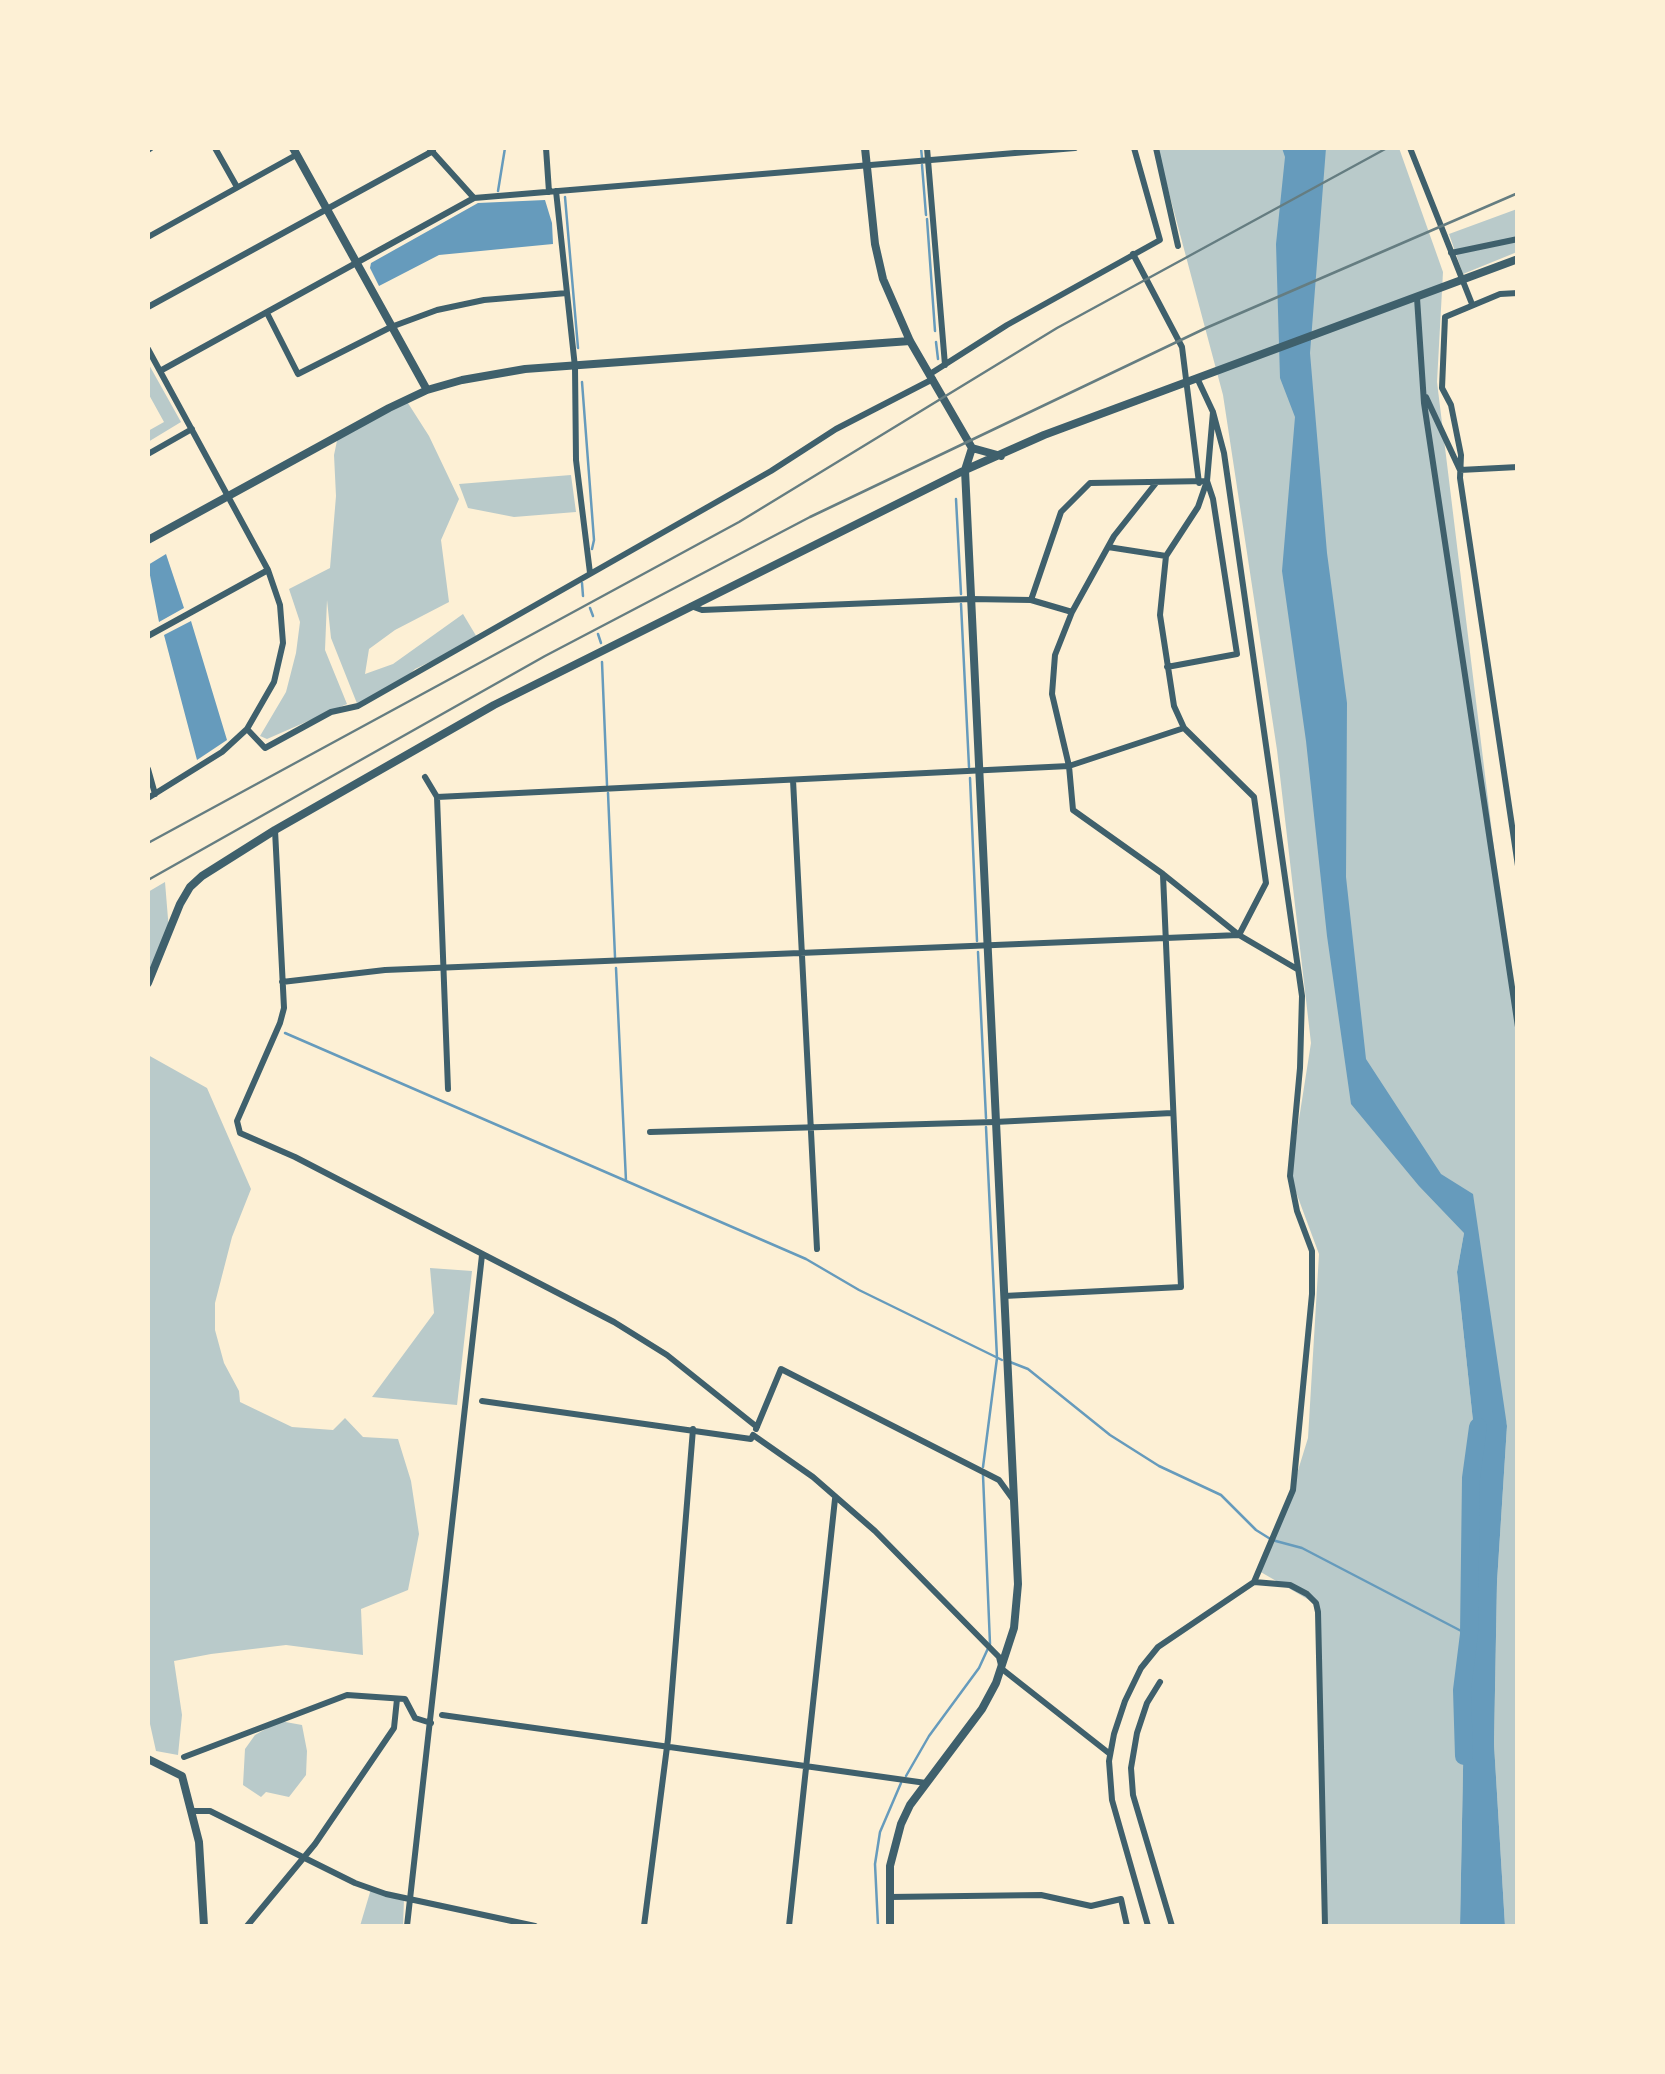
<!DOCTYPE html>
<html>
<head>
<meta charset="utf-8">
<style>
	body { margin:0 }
	#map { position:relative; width:1665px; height:2074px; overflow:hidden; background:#fdf0d5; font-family:"Archivo Narrow",sans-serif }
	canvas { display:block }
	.frame { position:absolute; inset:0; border:150px solid #fdf0d5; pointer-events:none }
</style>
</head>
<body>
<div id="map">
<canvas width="1665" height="2074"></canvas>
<div class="frame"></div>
</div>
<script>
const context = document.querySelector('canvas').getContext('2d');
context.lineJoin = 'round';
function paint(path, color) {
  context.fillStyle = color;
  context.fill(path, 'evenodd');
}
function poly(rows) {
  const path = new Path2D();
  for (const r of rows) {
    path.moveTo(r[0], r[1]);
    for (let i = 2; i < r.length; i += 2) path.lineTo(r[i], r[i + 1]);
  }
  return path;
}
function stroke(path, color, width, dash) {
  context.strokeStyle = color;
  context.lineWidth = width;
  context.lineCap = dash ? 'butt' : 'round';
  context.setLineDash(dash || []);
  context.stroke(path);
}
const green = poly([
	[1157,148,1399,148,1443,272,1437,382,1518,1045,1517,1926,1505,1926,1494,1744,1497,1582,1507,1426,1464,1233,1457,1272,1476,1449,1465,1666,1460,1926,1324,1926,1316,1604,1259,1571,1287,1506,1308,1438,1319,1254,1290,1176,1311,1043,1277,750,1223,395],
	[1517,209,1517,252,1463,274,1449,234],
	[148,363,181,422,148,442,148,431,164,422,148,393],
	[406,400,429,436,459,499,441,540,449,602,395,630,369,649,365,674,393,664,463,614,478,639,415,669,405,679,358,706,331,638,327,600,325,650,347,704,267,739,260,736,286,692,296,653,300,622,289,589,330,568,336,496,334,455,338,436],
	[571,475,576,512,514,517,468,508,459,484],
	[165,882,169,931,148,979,148,892],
	[148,1055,207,1088,251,1189,232,1237,215,1303,215,1330,224,1363,239,1391,240,1402,292,1427,333,1430,345,1418,363,1437,398,1439,411,1481,419,1534,408,1590,361,1609,363,1655,286,1645,211,1654,174,1661,182,1715,178,1755,156,1751,148,1715],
	[430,1268,472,1271,457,1405,372,1397,434,1313],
	[280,1721,302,1725,307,1751,306,1775,289,1797,266,1792,261,1797,243,1785,245,1749,255,1735],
	[371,1889,404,1899,403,1926,360,1926]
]);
const water = poly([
	[1282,148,1326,148,1310,353,1327,553,1347,703,1346,877,1366,1059,1441,1174,1473,1194,1507,1426,1497,1582,1494,1744,1505,1926,1460,1926,1465,1666,1476,1449,1457,1272,1464,1233,1419,1186,1351,1104,1327,936,1306,741,1282,571,1295,417,1280,378,1276,244,1285,157],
	[545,200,552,223,553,244,439,255,379,286,370,268,371,263,478,203],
	[166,554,184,608,159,622,148,565],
	[191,621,227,740,197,760,164,635]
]);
const stream = poly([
	[921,148,922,158],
	[922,165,926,215],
	[498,191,505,148],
	[565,197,578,348],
	[927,219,935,331],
	[936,342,938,359],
	[582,382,594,540,592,549],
	[956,499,961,594],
	[582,583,583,596],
	[961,604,969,767],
	[590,608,593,616],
	[598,634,601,643],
	[602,662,607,785],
	[970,778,977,941],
	[608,793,615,957],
	[978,952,986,1118],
	[616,968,626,1181],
	[285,1033,806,1259,859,1290,1002,1360],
	[1010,1362,1028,1369,1110,1435,1159,1466,1221,1495,1256,1530,1272,1540,1302,1548,1467,1634],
	[983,1467,997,1358,986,1127],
	[906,1776,929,1736,979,1668,990,1644,983,1475],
	[878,1926,875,1864,880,1832,901,1783]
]);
const river = poly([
	[1464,1756,1462,1690,1469,1634,1471,1478,1478,1427]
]);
const minor = poly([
	[215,148,237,187],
	[429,148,474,198],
	[546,148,549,192],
	[927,148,945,365],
	[1156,148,1178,246],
	[1410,148,1472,304],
	[148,150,151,148],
	[556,191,575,367,576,460,590,573],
	[148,237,296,155],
	[1451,253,1518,239],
	[1133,254,1182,347,1199,483],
	[1518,293,1500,294,1445,317,1442,388,1451,405,1461,455,1460,478,1518,866],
	[1417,298,1424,403,1518,1027],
	[148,307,433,151],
	[267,313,298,374,391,327,437,310,484,300,567,293],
	[148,349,268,570,280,605,283,643,274,682,247,729,222,752,148,798],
	[160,371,474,198,1075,148],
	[930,374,1007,325,1160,240,1134,148],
	[1198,380,1213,412,1224,453,1302,996,1300,1068,1290,1176,1297,1211,1312,1251,1312,1294,1293,1490,1254,1582],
	[1426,397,1460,470,1518,467],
	[148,454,192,429],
	[1156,483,1114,536,1072,612,1055,655,1052,694,1069,766,1073,810,1163,874,1239,935,1297,969],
	[1108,547,1166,556],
	[1031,600,1061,512,1090,483,1207,481,1213,499,1237,654,1167,667],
	[691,606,702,610,971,599,1031,600,1072,612],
	[148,636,268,570],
	[247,729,265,748,331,712,358,706,771,471,836,429,933,379],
	[148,769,155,794],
	[425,777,437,797,448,1089],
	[793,780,817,1249],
	[437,797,1069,766,1184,728],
	[275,830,284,1008,280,1023,237,1121,240,1133,295,1157,614,1322,667,1355,757,1427],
	[282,982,385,970,1239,935,1266,883,1254,797,1184,728,1174,706,1160,615,1166,556,1198,507,1207,481,1213,412],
	[650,1132,995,1122,1172,1113],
	[1004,1296,1181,1287,1163,875],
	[482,1401,751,1439,753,1435,813,1477,875,1531,999,1657,1002,1669,1110,1754],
	[756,1429,781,1369,999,1480,1012,1498],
	[1160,1682,1147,1703,1137,1733,1131,1768,1133,1795,1172,1926],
	[442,1715,926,1783],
	[184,1757,347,1695,405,1699,415,1718,431,1723],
	[192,1811,210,1811,355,1883,386,1894,535,1926],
	[889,1897,1041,1895,1091,1906,1121,1899,1127,1926],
	[247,1926,315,1844,394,1728,397,1699],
	[407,1926,482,1255],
	[644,1926,668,1739,693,1429],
	[789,1926,835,1499],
	[1148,1926,1112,1800,1109,1761,1114,1734,1125,1701,1141,1668,1158,1647,1254,1582,1290,1585,1307,1594,1316,1603,1318,1612,1325,1926]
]);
const tertiary = poly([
	[293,148,427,390],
	[865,148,875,244,883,279,910,341,972,448,965,470,1018,1584,1014,1628,996,1683,982,1709,910,1805,901,1824,890,1866,890,1926],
	[972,448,1001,456],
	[148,540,389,408,427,390,462,380,525,369,910,341],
	[148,983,180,904,190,887,202,876,275,830,494,705,965,470,1044,435,1518,259],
	[148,1759,182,1776,199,1842,204,1926]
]);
const rail = poly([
	[148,843,739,522,1057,328,1387,148],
	[148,880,545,656,810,517,1206,328,1518,193]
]);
paint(green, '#b9caca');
paint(water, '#669bbc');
stroke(stream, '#669bbc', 2.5);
stroke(river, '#669bbc', 18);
stroke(minor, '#3f606c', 6);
stroke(tertiary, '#3f606c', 8);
stroke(rail, '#657d81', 2.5);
</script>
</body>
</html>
